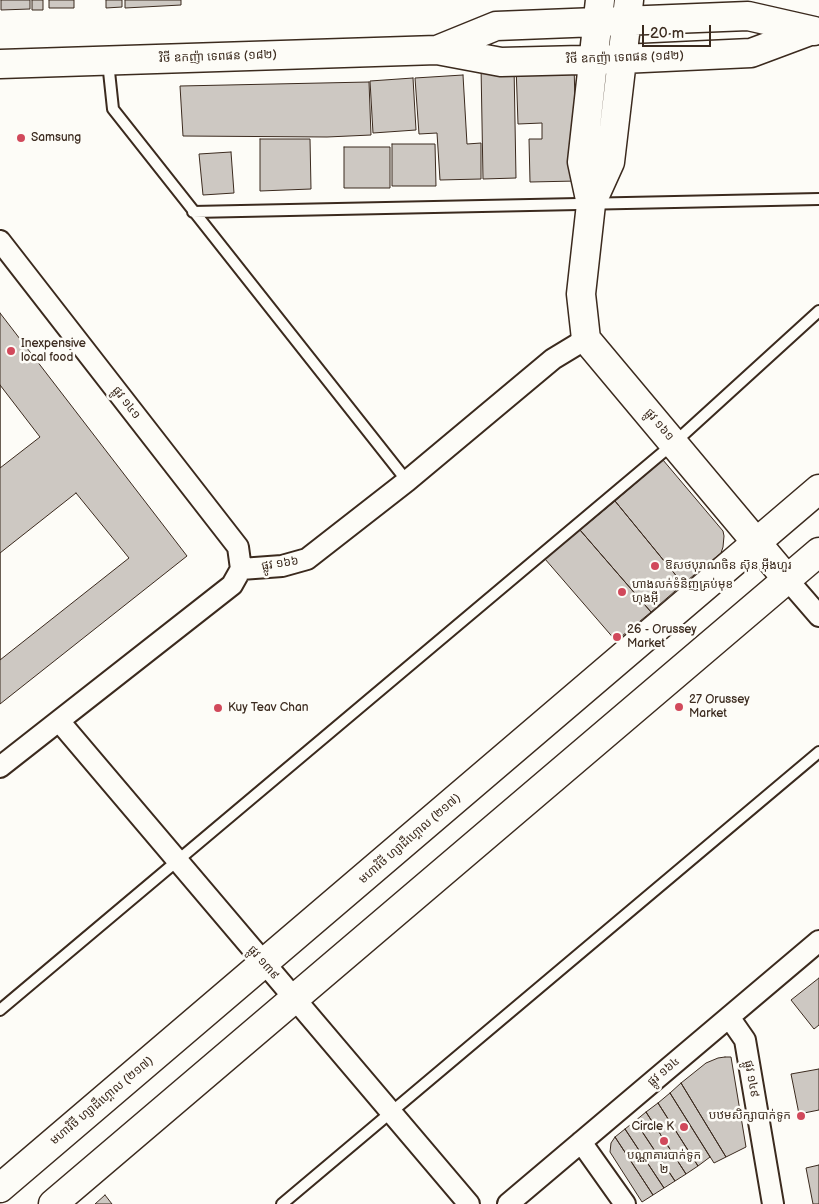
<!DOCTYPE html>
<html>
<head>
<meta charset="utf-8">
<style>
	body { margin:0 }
	#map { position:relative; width:819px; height:1204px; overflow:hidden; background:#fdfcf7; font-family:"Balsamiq Sans",sans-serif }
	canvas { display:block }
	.scale { position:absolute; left:642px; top:25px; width:69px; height:22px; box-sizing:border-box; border:2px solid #3b2a1e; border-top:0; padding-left:6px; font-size:15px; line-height:18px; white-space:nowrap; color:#3b2a1e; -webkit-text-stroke:4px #fdfcf7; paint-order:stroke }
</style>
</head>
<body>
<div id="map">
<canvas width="819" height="1204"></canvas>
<div class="scale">20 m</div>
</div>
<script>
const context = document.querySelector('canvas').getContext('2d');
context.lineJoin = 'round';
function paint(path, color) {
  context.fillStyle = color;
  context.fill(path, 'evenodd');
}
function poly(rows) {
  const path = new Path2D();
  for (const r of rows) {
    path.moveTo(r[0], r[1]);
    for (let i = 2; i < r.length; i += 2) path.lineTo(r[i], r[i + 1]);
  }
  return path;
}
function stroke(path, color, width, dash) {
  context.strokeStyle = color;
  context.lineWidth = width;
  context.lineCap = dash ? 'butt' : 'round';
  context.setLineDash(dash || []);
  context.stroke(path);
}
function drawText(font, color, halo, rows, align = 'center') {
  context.font = font + ' "Balsamiq Sans","Noto Sans Khmer",sans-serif';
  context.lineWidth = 5;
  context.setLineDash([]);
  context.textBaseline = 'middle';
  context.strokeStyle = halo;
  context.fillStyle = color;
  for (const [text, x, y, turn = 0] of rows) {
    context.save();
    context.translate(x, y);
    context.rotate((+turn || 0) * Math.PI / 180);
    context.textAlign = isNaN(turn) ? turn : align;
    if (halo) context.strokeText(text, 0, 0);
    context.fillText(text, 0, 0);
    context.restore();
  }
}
const building = poly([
	[1,0,30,0,30,9,1,10,1,0],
	[32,0,43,0,43,10,32,10,32,0],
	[49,0,74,0,74,8,49,8,49,0],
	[106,0,122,0,122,7,106,8,106,0],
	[125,0,181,0,181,5,125,8,125,0],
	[574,64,577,181,530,182,529,139,542,139,542,123,518,124,516,65,574,64],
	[514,65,516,178,483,179,481,66,514,65],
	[463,75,467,144,481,143,481,179,440,180,437,133,419,134,415,78,463,75],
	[413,78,416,130,373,133,370,81,413,78],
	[369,82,371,135,327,137,183,136,180,86,369,82],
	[260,139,310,139,311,189,260,191,260,139],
	[392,144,435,144,436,186,392,186,392,144],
	[344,147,390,147,390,188,344,188,344,147],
	[231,152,234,193,203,195,199,154,231,152],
	[0,313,187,556,0,704,0,313],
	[0,385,40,437,0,468,0,385],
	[663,460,723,531,724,536,723,547,721,553,683,584,615,501,663,460],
	[76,493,129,558,0,660,0,553,76,493],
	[615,501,683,584,651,612,580,530,615,501],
	[580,530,651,612,616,641,545,559,580,530],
	[819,978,819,1025,814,1029,791,1000,819,978],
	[725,1057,731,1057,746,1147,726,1157,681,1083,706,1063,718,1058,725,1057],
	[819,1069,819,1110,799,1114,791,1074,819,1069],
	[681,1083,726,1157,714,1163,670,1093,681,1083],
	[670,1093,710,1157,698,1166,658,1103,670,1093],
	[658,1103,698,1166,686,1174,646,1112,658,1103],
	[646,1112,686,1174,675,1181,635,1121,646,1112],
	[635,1121,675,1181,664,1188,625,1129,635,1121],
	[625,1129,664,1188,653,1195,615,1137,625,1129],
	[615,1137,653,1195,642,1202,610,1152,611,1143,615,1137],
	[819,1165,819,1204,813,1204,806,1168,819,1165],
	[105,1195,112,1204,95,1204,105,1195]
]);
const lane = poly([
	[108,62,113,109,407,481],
	[193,212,819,199],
	[0,1010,674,443,819,311],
	[282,1204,819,752]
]);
const street = poly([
	[0,241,238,547,241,569],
	[241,569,282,566,307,559,407,481,553,359,586,339],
	[787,579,819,616],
	[59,721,469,1204],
	[0,767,232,585,241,569],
	[729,1017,745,1040,773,1204],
	[581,1142,625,1204],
	[508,1204,819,941]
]);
const secondary = poly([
	[600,0,582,162,591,204,581,294,586,339,787,579],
	[437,50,496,26,748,16,814,31],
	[0,64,437,50,501,62,622,59,751,53,810,31],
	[591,204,610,162,629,0]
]);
const primary = poly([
	[0,1188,819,489],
	[53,1204,819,552]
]);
const markers = [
	[21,138,5,"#d1495b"],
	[11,351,5,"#d1495b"],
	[655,566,5,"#d1495b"],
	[622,592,5,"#d1495b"],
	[617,637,5,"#d1495b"],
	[679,707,5,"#d1495b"],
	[218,708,5,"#d1495b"],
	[801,1116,5,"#d1495b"],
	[684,1127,5,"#d1495b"],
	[664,1141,5,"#d1495b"]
];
const streetNames = [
	["វិថី ឧកញ៉ា ទេពផន (១៨២)",218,57,-2],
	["វិថី ឧកញ៉ា ទេពផន (១៨២)",625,58,-2],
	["ផ្លូវ ១៤១",126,403,52],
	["ផ្លូវ ១៦១",659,425,50],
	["ផ្លូវ ១៦៦",280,564,-9],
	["មហាវិថី ហ្សាដឹហ្គោល (២១៧)",410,839,-41],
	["ផ្លូវ ១៣៩",263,963,49],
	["ផ្លូវ ១៦៤",664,1072,-40],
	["ផ្លូវ ១៤៩",751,1079,80],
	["មហាវិថី ហ្សាដឹហ្គោល (២១៧)",102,1101,-40]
];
const poiNames = [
	["Samsung",31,138],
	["Inexpensive",21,344],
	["local food",21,358],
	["ឱសថបុរាណចិន ស៊ុន អ៊ីងហួរ",665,566],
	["ហាងលក់ទំនិញគ្រប់មុខ",632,585],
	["ហុងអ៊ី",632,599],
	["26 - Orussey",627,630],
	["Market",627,644],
	["27 Orussey",689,700],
	["Market",689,714],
	["Kuy Teav Chan",228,708],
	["បឋមសិក្សាបាក់ទូក",791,1116,"right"],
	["Circle K",674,1127,"right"],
	["បណ្ណាគារបាក់ទូក",664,1156,"center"],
	["២",664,1170,"center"]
];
paint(building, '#cdc8c2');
stroke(building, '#3b2a1e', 1);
stroke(lane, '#3b2a1e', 14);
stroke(street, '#3b2a1e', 24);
stroke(secondary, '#3b2a1e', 31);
stroke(primary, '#3b2a1e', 31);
stroke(lane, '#fdfcf7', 10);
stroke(street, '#fdfcf7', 20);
stroke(secondary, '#fdfcf7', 28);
stroke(primary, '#fdfcf7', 28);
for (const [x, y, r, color] of markers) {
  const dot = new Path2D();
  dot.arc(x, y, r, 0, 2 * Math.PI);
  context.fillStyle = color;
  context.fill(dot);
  stroke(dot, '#fdfcf7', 2);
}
drawText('12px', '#3b2a1e', '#fdfcf7', streetNames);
drawText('12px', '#3b2a1e', '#fdfcf7', poiNames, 'left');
</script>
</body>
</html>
